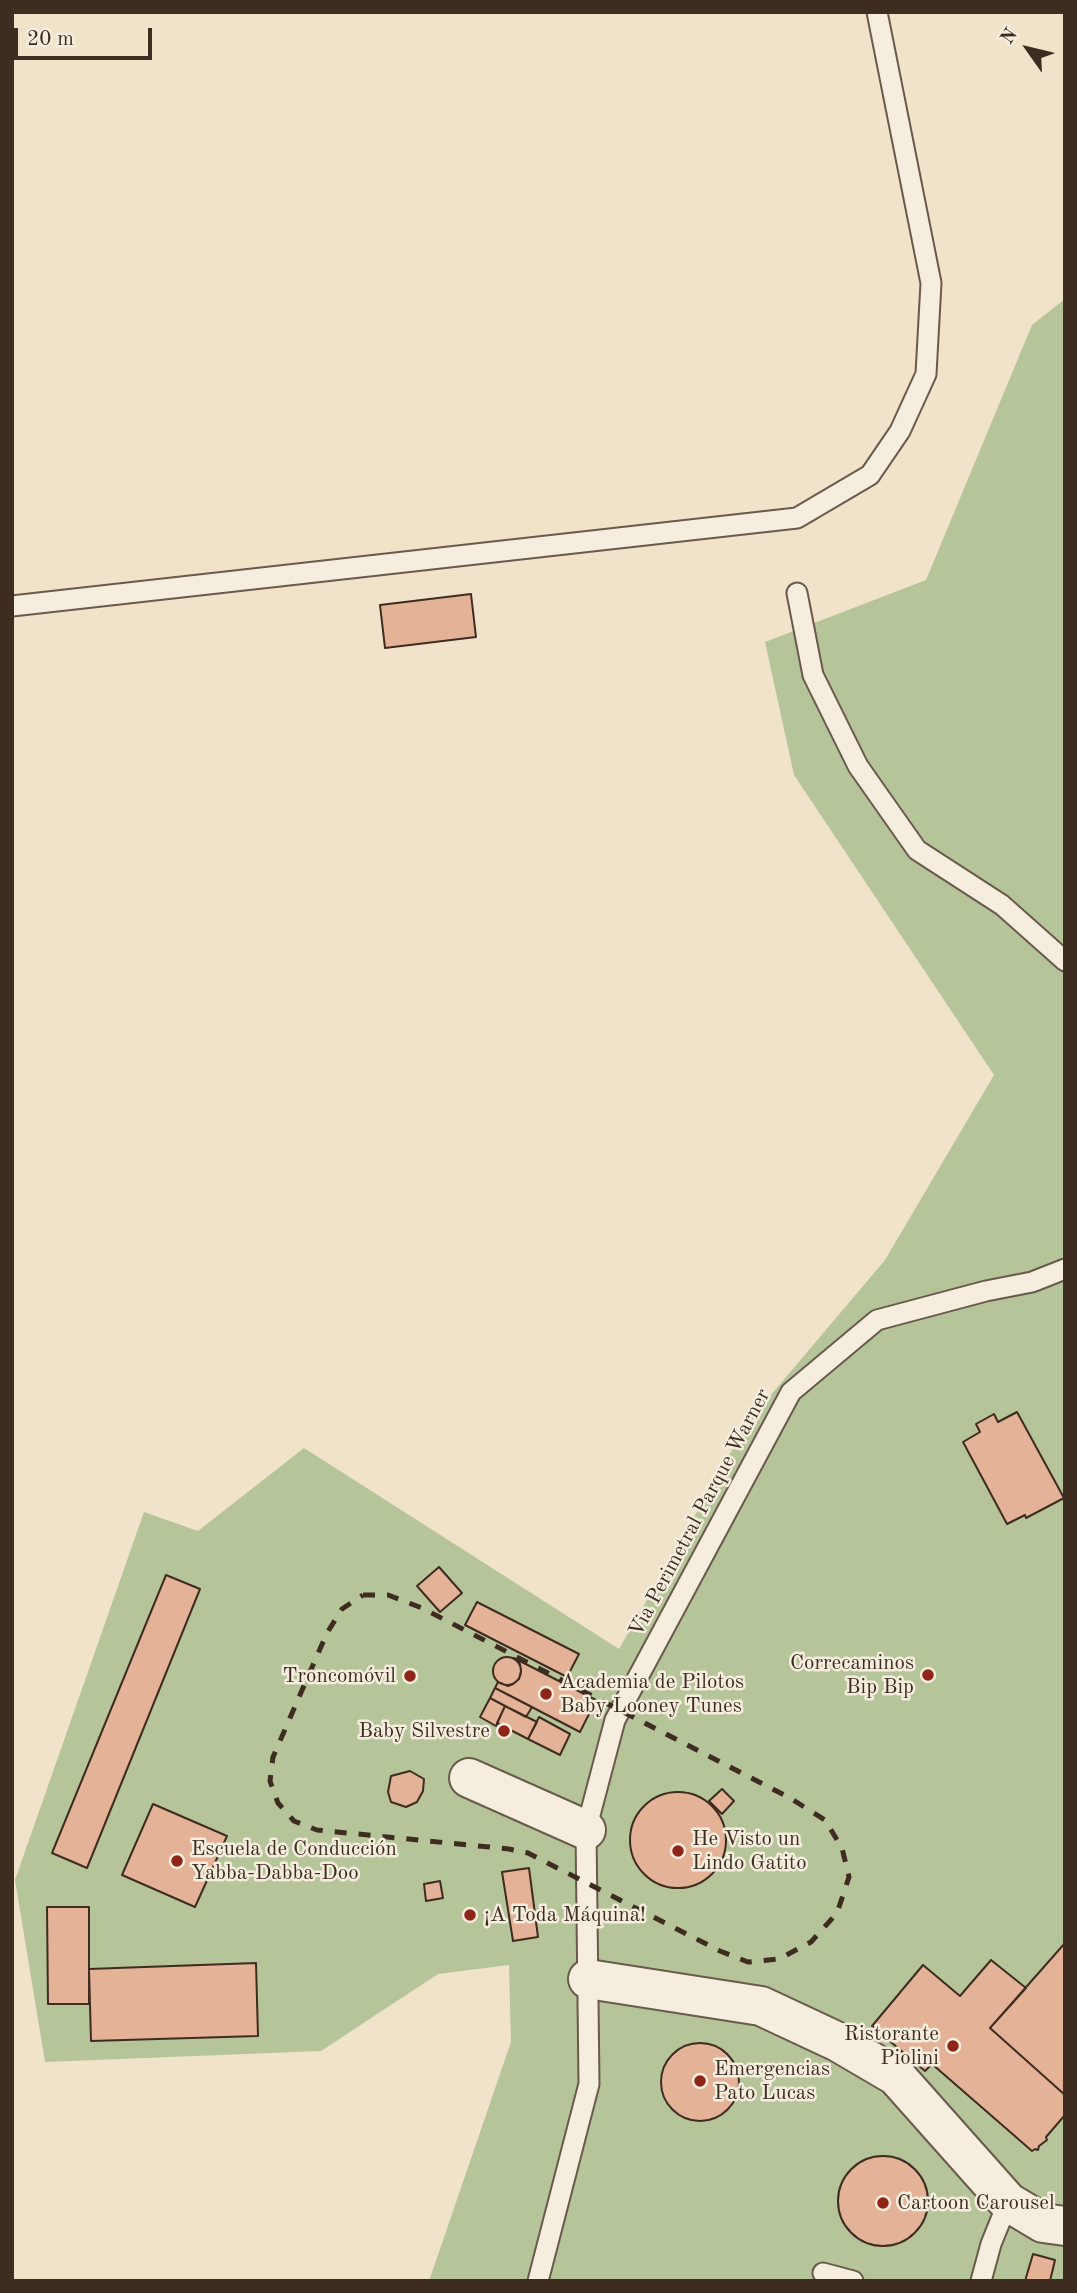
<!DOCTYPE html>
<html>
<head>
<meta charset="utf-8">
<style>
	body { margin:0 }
	#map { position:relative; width:1077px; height:2293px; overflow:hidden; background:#f0e3ca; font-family:"Old Standard TT",serif }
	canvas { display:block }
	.frame { position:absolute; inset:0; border:14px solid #3e2c21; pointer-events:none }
	.north { position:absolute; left:993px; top:14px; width:70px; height:70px; -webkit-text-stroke:5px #f5eddd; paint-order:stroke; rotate:304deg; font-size:19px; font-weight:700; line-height:28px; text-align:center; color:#3e2c21 }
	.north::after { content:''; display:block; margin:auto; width:24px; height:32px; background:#3e2c21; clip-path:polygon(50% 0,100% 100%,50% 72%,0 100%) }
	.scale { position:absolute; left:14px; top:28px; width:138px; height:32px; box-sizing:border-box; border:4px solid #3e2c21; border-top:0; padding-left:9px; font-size:21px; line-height:24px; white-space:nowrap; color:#3e2c21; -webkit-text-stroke:5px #f5eddd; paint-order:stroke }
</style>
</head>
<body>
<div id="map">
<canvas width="1077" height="2293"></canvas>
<div class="frame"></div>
<div class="north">N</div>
<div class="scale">20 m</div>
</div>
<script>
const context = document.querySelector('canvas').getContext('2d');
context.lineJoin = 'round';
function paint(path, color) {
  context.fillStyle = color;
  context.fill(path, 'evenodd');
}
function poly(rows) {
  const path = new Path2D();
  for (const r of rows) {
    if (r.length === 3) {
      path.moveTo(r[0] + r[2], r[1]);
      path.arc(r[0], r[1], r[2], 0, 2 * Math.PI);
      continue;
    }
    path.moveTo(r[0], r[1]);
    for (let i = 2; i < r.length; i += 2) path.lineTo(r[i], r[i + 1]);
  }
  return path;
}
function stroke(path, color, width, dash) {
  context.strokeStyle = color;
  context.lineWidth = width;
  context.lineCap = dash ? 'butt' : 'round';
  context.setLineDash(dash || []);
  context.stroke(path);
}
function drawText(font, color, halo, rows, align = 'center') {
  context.font = font + ' "Old Standard TT",serif';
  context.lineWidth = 5;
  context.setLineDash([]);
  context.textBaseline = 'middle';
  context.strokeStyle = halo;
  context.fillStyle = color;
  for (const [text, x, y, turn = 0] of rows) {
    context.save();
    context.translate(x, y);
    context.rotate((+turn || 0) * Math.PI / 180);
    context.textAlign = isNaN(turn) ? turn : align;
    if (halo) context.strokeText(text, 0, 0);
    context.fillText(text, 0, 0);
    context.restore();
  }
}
const green = poly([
	[1065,299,1065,2281,429,2281,511,2042,509,1965,438,1974,321,2051,45,2062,15,1880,144,1512,198,1531,304,1448,619,1649,748,1422,885,1260,994,1075,794,775,765,642,926,580,1032,325]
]);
const building = poly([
	[471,594,476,637,385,648,380,605,471,594],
	[1017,1412,1064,1498,1026,1518,1025,1515,1007,1524,963,1442,980,1432,976,1424,994,1414,998,1422,1017,1412],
	[439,1567,462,1593,440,1612,417,1586,439,1567],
	[166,1575,200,1589,87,1868,52,1853,166,1575],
	[477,1602,579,1654,567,1677,465,1625,477,1602],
	[507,1671,14],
	[514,1658,596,1700,580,1732,495,1688,498,1682,508,1686,513,1684,519,1679,521,1671,520,1664,514,1658],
	[495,1688,532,1707,526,1717,490,1698,495,1688],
	[490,1698,505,1706,496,1726,480,1717,490,1698],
	[505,1706,537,1722,528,1739,497,1723,505,1706],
	[539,1717,570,1734,560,1755,528,1739,539,1717],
	[410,1771,424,1779,423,1791,417,1802,406,1807,391,1802,388,1792,391,1776,410,1771],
	[722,1789,734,1801,722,1814,709,1801,722,1789],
	[678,1840,48],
	[153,1804,227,1836,195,1907,122,1875,153,1804],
	[529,1868,538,1937,513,1941,502,1872,529,1868],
	[440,1881,443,1898,426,1901,424,1884,440,1881],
	[47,1907,89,1907,89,2004,48,2004,47,1907],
	[1065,1943,1065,2095,990,2028,1065,1943],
	[991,1960,1026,1988,990,2028,1065,2095,1065,2115,1046,2137,1047,2140,1039,2146,1038,2150,1035,2149,1032,2151,932,2064,925,2071,872,2026,923,1965,960,1996,991,1960],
	[256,1963,258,2036,91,2041,89,1969,256,1963],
	[700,2082,39],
	[883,2201,45],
	[1033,2254,1055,2260,1050,2281,1025,2281,1033,2254]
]);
const lane = poly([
	[797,593,813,675,858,766,917,850,1002,905,1065,961],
	[12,606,797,518,870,475,900,431,926,374,931,283,877,12],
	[823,2273,853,2281],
	[538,2281,589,2084,586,1830,615,1720,791,1392,877,1320,986,1291,1032,1282,1065,1269],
	[981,2281,991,2244,1008,2202]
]);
const street = poly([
	[469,1778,586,1830],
	[588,1979,761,2006,838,2042,896,2076,1008,2202,1043,2223,1065,2226]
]);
const rail = poly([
	[363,1595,388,1595,422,1608,790,1798,825,1820,842,1848,849,1877,837,1913,811,1942,779,1959,748,1962,720,1951,528,1853,509,1849,317,1830,294,1821,278,1803,270,1781,273,1757,327,1633,342,1609,363,1595]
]);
const markers = [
	[928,1675,7,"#8f2418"],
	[410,1676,7,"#8f2418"],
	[546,1694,7,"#8f2418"],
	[504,1731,7,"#8f2418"],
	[678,1851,7,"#8f2418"],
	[177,1861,7,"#8f2418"],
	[470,1915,7,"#8f2418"],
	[953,2046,7,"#8f2418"],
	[700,2081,7,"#8f2418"],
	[883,2203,7,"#8f2418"]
];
const streetNames = [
	["Via Perimetral Parque Warner",700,1513,-62]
];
const poiNames = [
	["Correcaminos",914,1663,"right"],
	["Bip Bip",914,1687,"right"],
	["Troncomóvil",396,1676,"right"],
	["Academia de Pilotos",560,1682],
	["Baby Looney Tunes",560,1706],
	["Baby Silvestre",490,1731,"right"],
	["He Visto un",692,1839],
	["Lindo Gatito",692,1863],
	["Escuela de Conducción",191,1849],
	["Yabba-Dabba-Doo",191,1873],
	["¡A Toda Máquina!",484,1915],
	["Ristorante",939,2034,"right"],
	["Piolini",939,2058,"right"],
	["Emergencias",714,2069],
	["Pato Lucas",714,2093],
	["Cartoon Carousel",897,2203]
];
paint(green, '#b6c49a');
paint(building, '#e4b296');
stroke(building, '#3e2c21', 2);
stroke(lane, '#6a5a4b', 23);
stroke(street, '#6a5a4b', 42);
stroke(lane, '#f5eddd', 19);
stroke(street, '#f5eddd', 38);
stroke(rail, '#3e2c21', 5, [12, 12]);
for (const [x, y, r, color] of markers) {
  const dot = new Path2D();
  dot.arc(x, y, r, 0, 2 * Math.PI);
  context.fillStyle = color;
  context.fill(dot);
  stroke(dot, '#f5eddd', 2.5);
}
drawText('21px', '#3e2c21', '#f5eddd', streetNames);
drawText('21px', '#3e2c21', '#f5eddd', poiNames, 'left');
</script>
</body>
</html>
